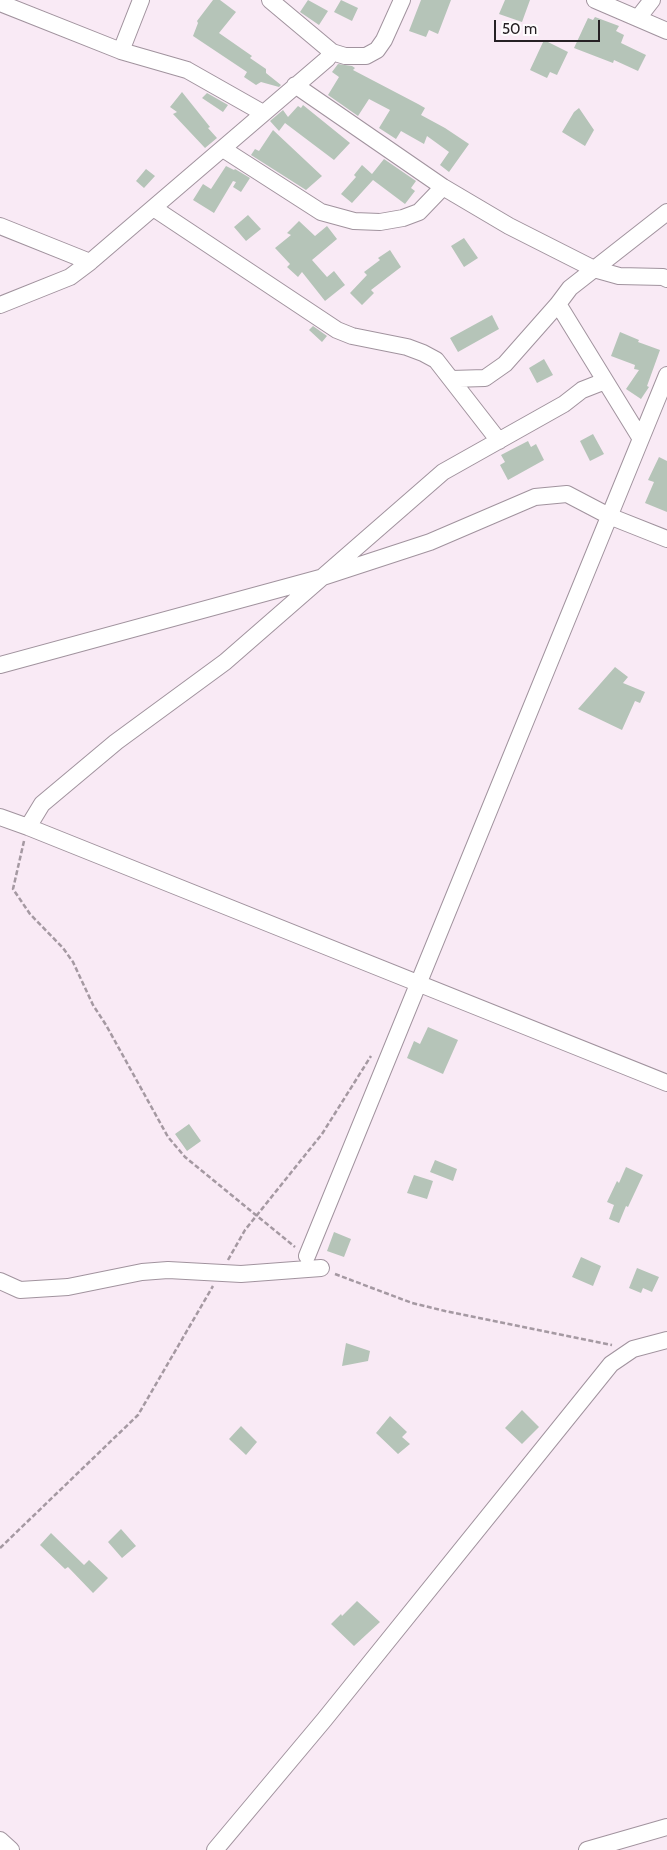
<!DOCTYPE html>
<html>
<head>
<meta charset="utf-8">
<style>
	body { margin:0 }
	#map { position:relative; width:667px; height:1850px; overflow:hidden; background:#f9eaf5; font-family:Cabin,sans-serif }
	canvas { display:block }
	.scale { position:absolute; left:494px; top:20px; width:106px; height:22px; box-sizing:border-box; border:2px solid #262024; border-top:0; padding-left:6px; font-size:15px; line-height:18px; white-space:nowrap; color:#262024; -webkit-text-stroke:4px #fefbfd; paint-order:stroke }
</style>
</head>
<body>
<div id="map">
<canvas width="667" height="1850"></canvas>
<div class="scale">50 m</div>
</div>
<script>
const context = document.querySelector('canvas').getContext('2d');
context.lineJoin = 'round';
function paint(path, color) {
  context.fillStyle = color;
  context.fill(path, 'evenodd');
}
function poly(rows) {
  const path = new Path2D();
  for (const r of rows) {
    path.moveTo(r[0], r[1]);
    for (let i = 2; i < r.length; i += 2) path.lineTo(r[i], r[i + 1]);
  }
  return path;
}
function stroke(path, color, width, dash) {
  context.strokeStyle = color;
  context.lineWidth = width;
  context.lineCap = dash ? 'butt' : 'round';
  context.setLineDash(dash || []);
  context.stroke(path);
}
const building = poly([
	[213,0,220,0,236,12,219,33,252,56,250,58,266,69,266,73,281,85,279,87,261,82,256,85,244,77,247,72,193,36,198,23,197,21],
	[308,0,328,11,319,25,300,12],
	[341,0,358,8,352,21,334,12],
	[421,0,451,0,438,34,429,30,426,37,409,31],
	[505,0,530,0,522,22,499,14],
	[595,17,619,26,616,31,624,35,621,43,646,55,638,71,614,60,613,63,574,48,588,18,593,20],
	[544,40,568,52,557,75,550,72,547,78,530,70],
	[338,64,352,66,355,68,353,70,418,104,425,108,421,115,445,128,469,144,449,172,440,165,449,152,427,136,424,144,401,131,396,139,379,128,390,110,369,99,358,116,328,95,339,77,332,72],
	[182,92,210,127,208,128,217,138,205,148,173,114,177,112,170,107],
	[207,93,228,105,223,112,202,98],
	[303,105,350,143,334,160,285,123,279,131,270,121,283,110,288,117,298,106,301,108],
	[579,108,594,130,585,146,562,132,574,112],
	[273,130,322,176,306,190,251,155,255,149,259,151],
	[384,159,416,181,411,188,415,191,405,204,373,180,352,203,341,194,356,177,354,175,362,165,372,174],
	[226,166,234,170,235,169,250,178,241,192,233,187,236,182,233,181,214,213,193,200,203,184,211,189],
	[146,169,155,176,144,188,136,181],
	[248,215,261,229,246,241,234,227],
	[299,221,315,236,327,226,337,239,312,260,327,277,334,271,345,285,325,301,302,272,298,277,287,267,290,264,275,248,291,235,287,233],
	[464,238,478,258,464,267,451,246],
	[390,250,401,267,371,290,374,293,362,305,350,293,367,275,364,272,380,260,378,258],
	[492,315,499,329,458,352,450,338],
	[313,326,327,336,322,342,309,330],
	[620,332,639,340,638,342,660,350,647,386,649,387,641,399,626,389,639,370,634,369,635,365,611,356],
	[544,359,553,375,537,383,529,368],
	[593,434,604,454,590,461,580,441],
	[528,441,531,447,536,444,544,460,508,480,500,465,505,462,501,455],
	[659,457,667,461,667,512,645,503,654,482,648,480],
	[615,667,628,677,623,683,645,692,640,703,635,701,622,730,578,709],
	[428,1027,458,1040,443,1074,407,1058,414,1041,420,1044],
	[189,1124,201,1141,187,1151,175,1134],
	[435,1160,457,1169,453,1181,430,1172],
	[626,1167,643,1175,628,1207,626,1206,619,1223,609,1219,614,1205,607,1202,617,1181,619,1183],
	[414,1175,433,1181,427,1199,407,1193],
	[334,1232,351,1239,344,1257,327,1251],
	[581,1257,601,1266,593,1286,572,1277],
	[637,1268,659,1277,652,1292,643,1288,641,1293,629,1288],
	[346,1343,370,1351,368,1361,342,1366],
	[522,1410,539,1427,522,1444,505,1428],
	[390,1416,407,1432,402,1437,410,1444,398,1454,376,1433],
	[241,1426,257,1442,246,1455,229,1439],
	[121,1529,136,1546,122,1558,108,1542],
	[51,1533,84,1565,89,1560,108,1578,93,1593,68,1567,65,1569,40,1545],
	[357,1601,380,1622,354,1646,331,1624,341,1614,342,1616]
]);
const path = poly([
	[24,841,13,889,30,914,63,948,73,962,93,1005,106,1025,168,1137,185,1157,295,1247],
	[228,1260,245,1230,322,1134,371,1056],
	[335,1274,412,1303,445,1311,612,1345],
	[0,1548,138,1415,213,1286]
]);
const minor = poly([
	[270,0,332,52,345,56,366,56,377,50,384,40,402,0],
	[595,0,667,31],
	[0,3,121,51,187,70,263,113],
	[638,18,652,0],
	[121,51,141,0],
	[295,85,443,187,509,226,594,269,619,276,663,277,667,279],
	[223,149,321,212,354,221,380,222,403,218,419,212,443,187],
	[155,209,337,330,352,336,407,347,423,353,436,360,499,441],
	[0,226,90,262],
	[558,304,641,439],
	[0,305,70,277,90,262,327,59,332,52],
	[451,379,485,378,505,364,558,304,570,288,667,212],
	[0,665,320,578,430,542,535,497,567,494,609,516,667,539],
	[0,817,28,827,667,1083],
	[28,827,42,804,116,742,225,662,443,472,564,404,582,390,605,381],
	[307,1256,667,375],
	[0,1281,20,1290,68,1287,142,1272,168,1270,241,1274,321,1268],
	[0,1840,11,1850],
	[215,1850,324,1720,611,1364,633,1349,667,1340],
	[587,1850,667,1827]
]);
paint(building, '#b5c4b8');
stroke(minor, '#a1939e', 18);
stroke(path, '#a599a2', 2.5, [5, 2.5]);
stroke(minor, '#fff', 16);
</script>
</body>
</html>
